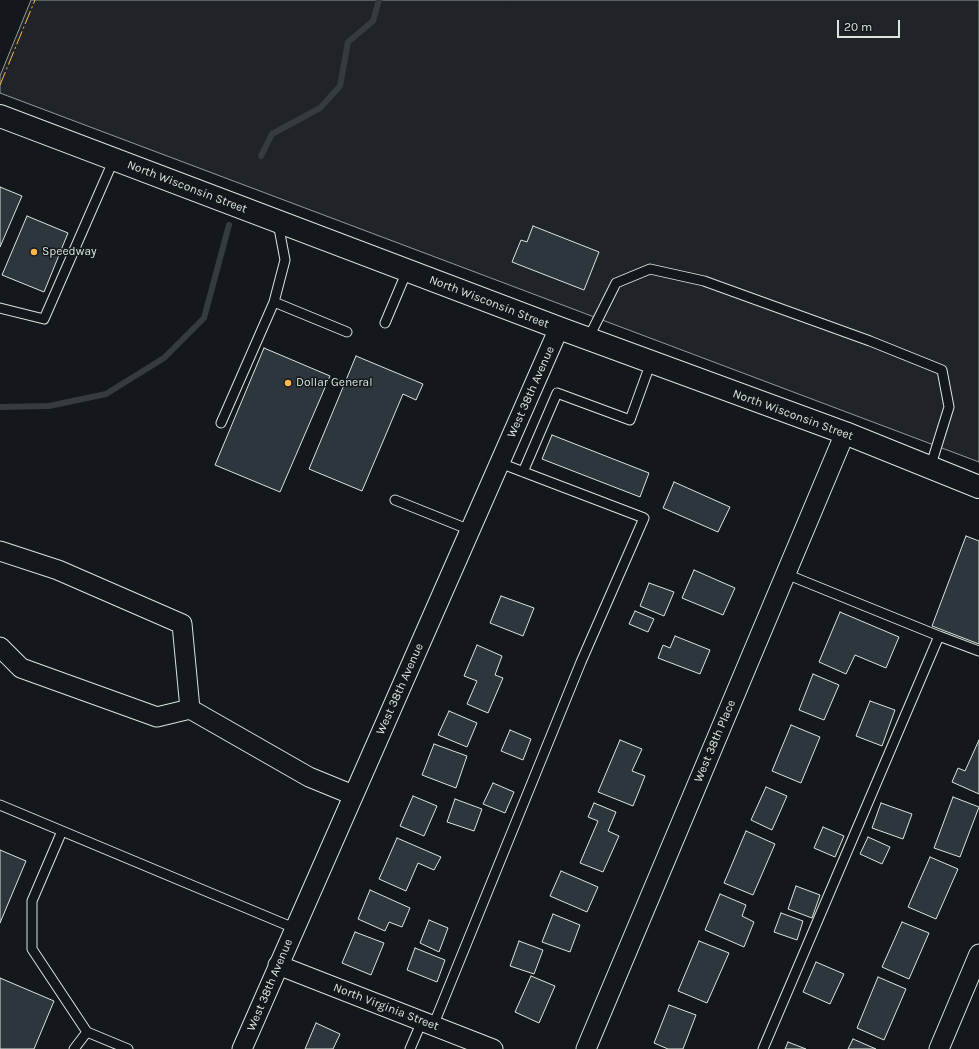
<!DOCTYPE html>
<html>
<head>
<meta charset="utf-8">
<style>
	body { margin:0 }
	#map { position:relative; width:979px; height:1049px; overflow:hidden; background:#14181c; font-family:Karla,sans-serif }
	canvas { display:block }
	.scale { position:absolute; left:837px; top:20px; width:63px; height:18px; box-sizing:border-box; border:2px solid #d8e6dc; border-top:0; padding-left:5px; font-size:12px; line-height:14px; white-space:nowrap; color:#d8e6dc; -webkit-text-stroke:3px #14181c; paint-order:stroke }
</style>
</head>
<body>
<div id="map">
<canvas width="979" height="1049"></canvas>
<div class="scale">20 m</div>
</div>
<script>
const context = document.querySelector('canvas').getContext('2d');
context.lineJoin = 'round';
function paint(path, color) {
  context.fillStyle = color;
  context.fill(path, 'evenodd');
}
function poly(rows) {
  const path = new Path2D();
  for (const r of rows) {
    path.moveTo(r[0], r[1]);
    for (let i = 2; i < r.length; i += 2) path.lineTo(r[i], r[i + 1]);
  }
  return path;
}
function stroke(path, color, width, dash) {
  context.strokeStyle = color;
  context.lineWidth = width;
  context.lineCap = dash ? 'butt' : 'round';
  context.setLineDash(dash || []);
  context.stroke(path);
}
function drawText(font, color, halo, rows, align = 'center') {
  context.font = font + ' Karla,sans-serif';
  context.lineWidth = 3;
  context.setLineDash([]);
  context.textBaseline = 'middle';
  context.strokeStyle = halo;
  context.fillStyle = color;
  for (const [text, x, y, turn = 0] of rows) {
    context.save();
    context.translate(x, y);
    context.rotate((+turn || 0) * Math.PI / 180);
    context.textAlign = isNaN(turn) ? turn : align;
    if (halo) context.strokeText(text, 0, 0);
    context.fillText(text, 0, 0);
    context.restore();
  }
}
const green = poly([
	[31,0,979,0,979,462,0,93,0,76,31,0]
]);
const stream = poly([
	[261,156,272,134,320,108,340,86,348,42,373,21,379,0],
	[0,407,49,406,106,394,164,358,204,318,229,225]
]);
const building = poly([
	[0,187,22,196,0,247,0,187],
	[27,216,68,233,44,292,2,275,27,216],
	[533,226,599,252,584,290,512,262,521,240,527,242,533,226],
	[264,348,330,376,280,492,215,465,264,348],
	[356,356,423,384,416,400,403,394,362,491,309,469,356,356],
	[552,435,649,473,640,497,542,459,552,435],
	[674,482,730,507,718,532,663,508,674,482],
	[966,536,979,541,979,644,932,626,966,536],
	[694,570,735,588,723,615,682,598,694,570],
	[649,583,674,592,664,616,640,606,649,583],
	[501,596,534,608,523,636,490,623,501,596],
	[635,611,654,619,648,632,629,624,635,611],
	[840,612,899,637,886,668,855,655,846,674,819,662,840,612],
	[675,636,710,650,700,674,658,658,663,645,670,648,675,636],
	[477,645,502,656,495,675,503,678,488,713,467,704,477,681,464,676,477,645],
	[813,674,839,685,824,720,799,710,813,674],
	[870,701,895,710,882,746,856,736,870,701],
	[449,711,477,723,467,747,438,735,449,711],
	[791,725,820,737,801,783,772,771,791,725],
	[510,730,531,739,523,760,501,751,510,730],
	[620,740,642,749,632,771,645,776,633,806,598,792,620,740],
	[979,740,979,794,952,782,958,768,965,771,979,740],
	[434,744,467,756,456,788,422,775,434,744],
	[493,783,514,792,505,813,483,804,493,783],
	[766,787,787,796,772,830,751,820,766,787],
	[413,796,437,806,424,836,400,826,413,796],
	[953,797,979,807,960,857,934,848,953,797],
	[455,799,482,809,474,831,447,822,455,799],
	[594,803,616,812,608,831,619,836,603,872,580,863,598,821,588,817,594,803],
	[881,803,912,814,903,839,872,828,881,803],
	[823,827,844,836,835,857,814,848,823,827],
	[746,831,775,844,753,895,724,883,746,831],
	[868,837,890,847,882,864,860,854,868,837],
	[397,838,441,857,434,870,418,863,406,891,379,879,397,838],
	[0,850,26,861,0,923,0,850],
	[930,857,958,869,936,919,908,907,930,857],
	[561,871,598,887,587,912,550,896,561,871],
	[796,886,820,895,812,918,788,909,796,886],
	[370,890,410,908,402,927,389,922,385,931,358,919,370,890],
	[720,894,746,905,742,916,754,922,744,947,705,930,720,894],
	[781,913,803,921,797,940,774,932,781,913],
	[553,914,580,925,570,952,542,942,553,914],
	[429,920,448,928,439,952,420,943,429,920],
	[902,922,929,933,909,979,882,967,902,922],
	[355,932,384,943,371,975,342,963,355,932],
	[519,941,543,950,534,974,510,966,519,941],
	[699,941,729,953,707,1003,678,991,699,941],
	[415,948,445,960,437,982,407,970,415,948],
	[816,962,844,974,830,1004,803,992,816,962],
	[531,976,555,986,539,1023,515,1012,531,976],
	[878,977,906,989,884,1040,857,1028,878,977],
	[0,978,54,1001,34,1049,0,1049,0,978],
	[669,1005,696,1015,683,1049,668,1049,654,1043,669,1005],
	[316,1023,340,1034,333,1049,305,1049,316,1023],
	[853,1039,876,1049,848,1049,853,1039],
	[788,1042,806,1049,785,1049,788,1042]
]);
const service = poly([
	[278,223,285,260,274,302,347,332],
	[0,308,44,319,114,159],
	[385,323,407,271],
	[588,339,616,283,650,269,704,281,870,341,942,370,949,407,930,468],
	[221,423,274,302],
	[523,472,557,393,630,420,651,362],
	[395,500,470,530],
	[786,574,939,636,979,651],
	[0,805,294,928],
	[62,831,32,901,32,949,87,1032,128,1049],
	[433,1026,581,662,644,518,500,463],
	[74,1049,87,1032],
	[410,1049,422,1021],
	[763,1049,939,636]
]);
const minor = poly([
	[0,551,58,570,182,624,190,709,309,777,353,795],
	[0,647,21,668,157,717,190,709],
	[278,965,493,1049],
	[242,1049,559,328],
	[586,1049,845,433],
	[939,1049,979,954]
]);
const tertiary = poly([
	[0,116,559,328,845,433,979,487]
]);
const power = poly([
	[0,85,35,0]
]);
const markers = [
	[34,252,4,"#ffb74d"],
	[288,383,4,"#ffb74d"]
];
const streetNames = [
	["North Wisconsin Street",187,187,21],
	["North Wisconsin Street",489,302,21],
	["West 38th Avenue",531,392,-66],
	["North Wisconsin Street",793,415,20],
	["West 38th Avenue",400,689,-66],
	["West 38th Place",715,741,-67],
	["West 38th Avenue",270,985,-67],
	["North Virginia Street",386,1007,21]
];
const poiNames = [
	["Speedway",42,252],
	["Dollar General",296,383]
];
paint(green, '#202428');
stroke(green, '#939e99', 1);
stroke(stream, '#363b3e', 6);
paint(building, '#2c363c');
stroke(building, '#d8e6dc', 1);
stroke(service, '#d8e6dc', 11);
stroke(minor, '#d8e6dc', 21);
stroke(tertiary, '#d8e6dc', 24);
stroke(service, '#14181c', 9);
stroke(minor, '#14181c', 19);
stroke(tertiary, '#14181c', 22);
stroke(power, '#ffb74d', 1, [14, 3, 2, 3]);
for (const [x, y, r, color] of markers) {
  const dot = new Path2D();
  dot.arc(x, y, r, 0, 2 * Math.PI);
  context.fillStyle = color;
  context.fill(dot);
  stroke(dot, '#14181c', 1.5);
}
drawText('12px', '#d8e6dc', '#14181c', streetNames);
drawText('12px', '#d8e6dc', '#14181c', poiNames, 'left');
</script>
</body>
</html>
